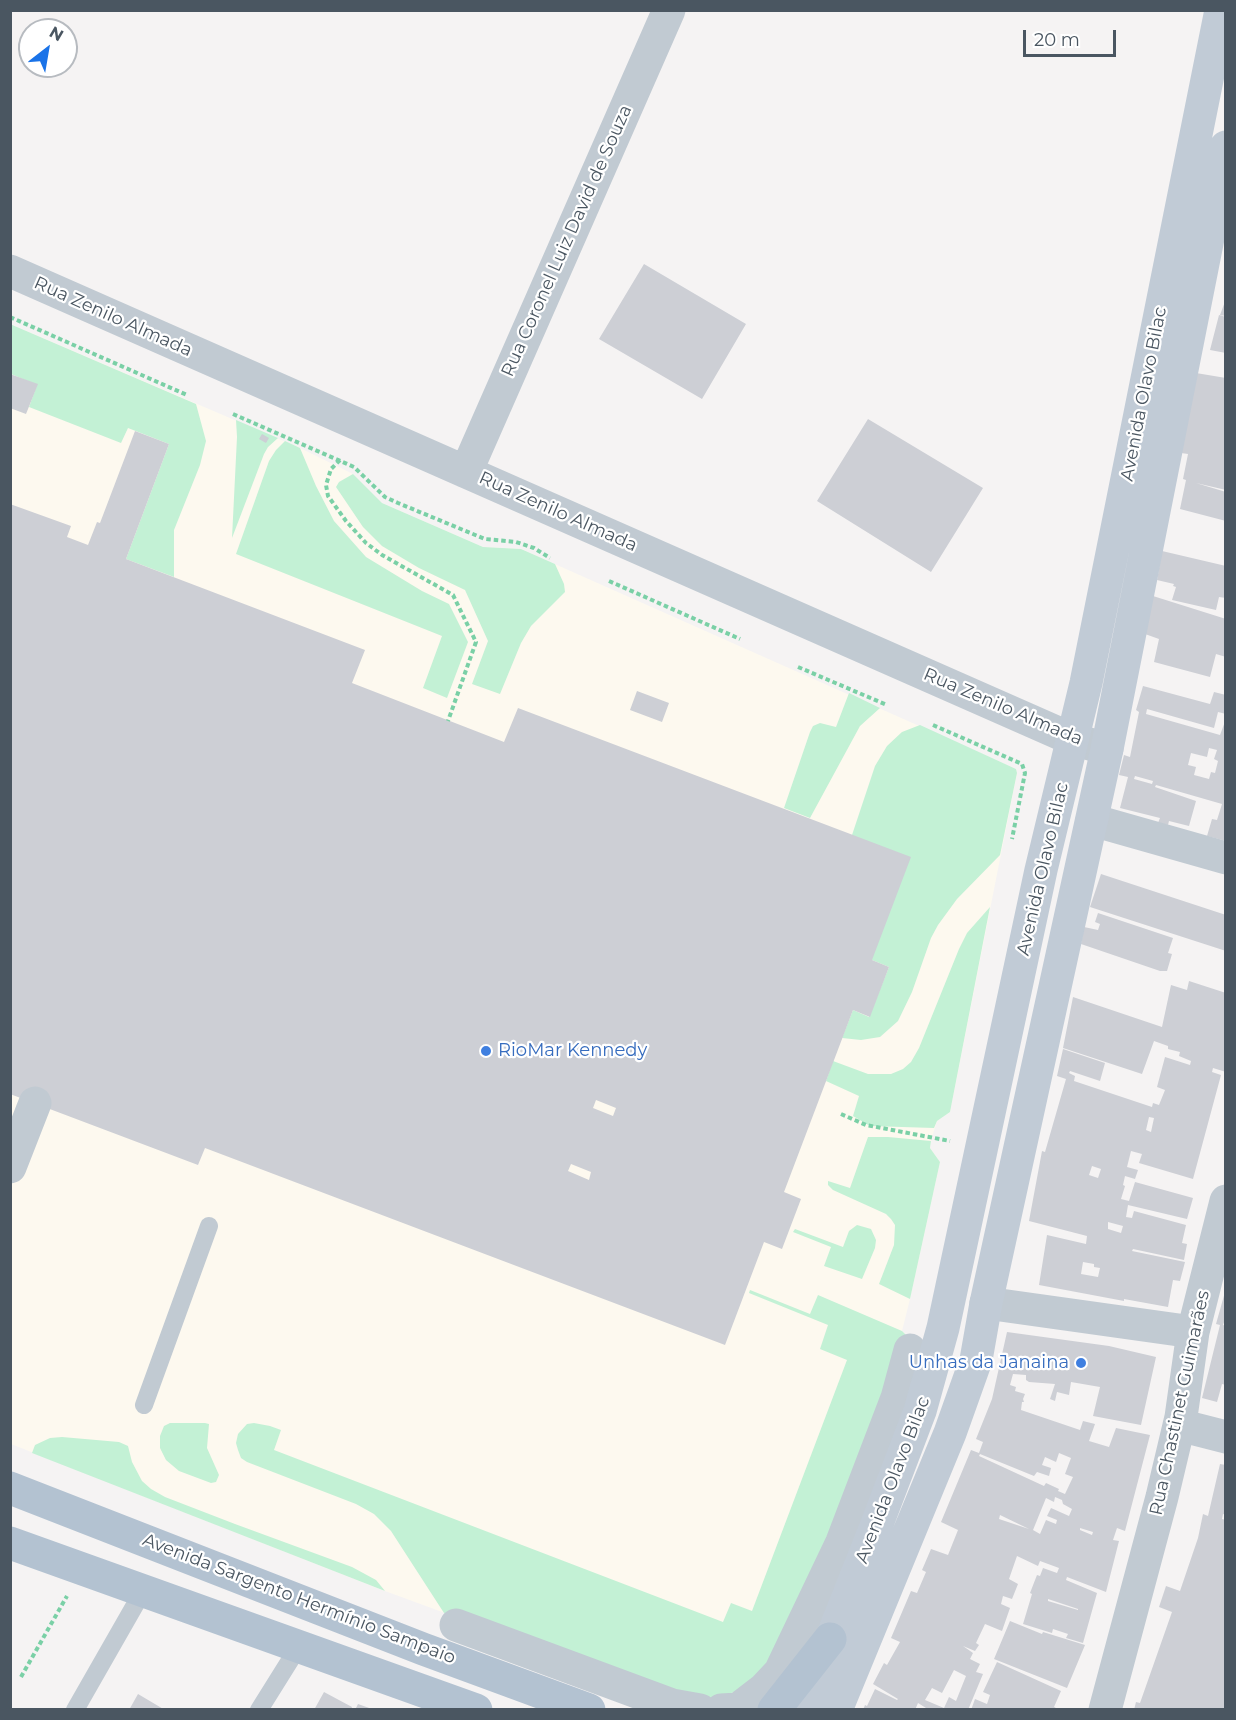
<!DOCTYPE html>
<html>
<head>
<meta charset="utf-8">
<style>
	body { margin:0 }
	#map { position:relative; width:1236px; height:1720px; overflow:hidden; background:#f5f3f3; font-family:Montserrat,sans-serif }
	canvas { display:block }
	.frame { position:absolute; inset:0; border:12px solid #4a5661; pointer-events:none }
	.north { position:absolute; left:18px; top:18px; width:60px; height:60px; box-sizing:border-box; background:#fff; border:2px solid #b7bbc0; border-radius:50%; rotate:31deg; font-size:16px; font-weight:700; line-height:24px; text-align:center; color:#4a5661 }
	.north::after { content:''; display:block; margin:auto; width:21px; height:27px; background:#1a73e8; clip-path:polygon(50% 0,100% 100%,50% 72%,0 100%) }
	.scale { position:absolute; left:1023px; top:30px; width:93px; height:27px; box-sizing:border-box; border:3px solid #4a5661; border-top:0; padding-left:8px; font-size:18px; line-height:21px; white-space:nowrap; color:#4a5661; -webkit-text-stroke:4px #fff; paint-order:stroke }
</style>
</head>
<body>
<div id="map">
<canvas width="1236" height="1720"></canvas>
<div class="frame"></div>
<div class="north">N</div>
<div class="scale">20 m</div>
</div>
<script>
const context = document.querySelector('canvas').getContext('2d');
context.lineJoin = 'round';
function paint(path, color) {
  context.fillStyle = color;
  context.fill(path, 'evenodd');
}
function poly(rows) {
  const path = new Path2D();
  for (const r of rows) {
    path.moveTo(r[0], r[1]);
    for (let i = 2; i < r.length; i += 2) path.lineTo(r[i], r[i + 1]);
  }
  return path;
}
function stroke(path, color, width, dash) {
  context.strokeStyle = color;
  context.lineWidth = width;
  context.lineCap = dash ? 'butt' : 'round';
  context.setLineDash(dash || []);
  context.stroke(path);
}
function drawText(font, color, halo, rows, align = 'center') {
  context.font = font + ' Montserrat,sans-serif';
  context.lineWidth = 4.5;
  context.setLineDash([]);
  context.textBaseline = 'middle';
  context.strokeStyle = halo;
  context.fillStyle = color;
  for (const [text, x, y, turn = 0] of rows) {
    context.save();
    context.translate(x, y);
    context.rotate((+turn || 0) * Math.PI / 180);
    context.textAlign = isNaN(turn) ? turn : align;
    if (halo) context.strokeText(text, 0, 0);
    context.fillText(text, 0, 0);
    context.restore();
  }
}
const commercial = poly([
	[10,324,300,448,353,474,382,503,483,547,521,549,1016,769,1017,773,950,1112,937,1121,932,1137,930,1148,940,1162,910,1299,902,1331,906,1335,780,1656,660,1692,385,1591,11,1444]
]);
const green = poly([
	[10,324,196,404,206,441,200,465,174,530,174,577,126,559,169,444,128,428,121,443,29,407,37,385,11,374],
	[236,420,278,438,268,447,264,454,232,538,237,437],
	[285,441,300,448,316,486,334,521,366,557,422,591,449,604,468,642,447,698,423,688,442,636,236,554,269,461,276,450],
	[353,474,382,503,483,547,521,549,555,564,564,584,565,592,531,626,521,643,500,694,472,684,488,641,465,590,419,568,382,546,363,527,336,487,339,482],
	[849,693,880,708,860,726,810,818,784,808,810,732,813,726,820,723,836,727],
	[920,725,1016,769,1017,773,1000,855,957,899,938,925,931,938,912,992,898,1021,880,1037,861,1040,842,1038,853,1010,869,1017,889,967,872,960,852,835,875,766,887,746,902,732],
	[990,907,950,1112,937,1121,934,1128,870,1126,853,1116,859,1096,826,1081,833,1061,868,1074,891,1074,903,1069,911,1062,919,1048,959,949,967,933],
	[868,1137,888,1137,931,1141,930,1148,940,1162,910,1299,879,1284,894,1245,895,1225,891,1219,886,1214,833,1190,828,1185,828,1181,850,1188],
	[857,1225,871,1229,876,1240,875,1248,862,1279,824,1266,831,1247,793,1232,795,1229,843,1247,849,1231],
	[750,1290,810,1314,818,1295,902,1331,906,1335,886,1411,761,1682,710,1701,660,1692,444,1613,391,1531,374,1514,356,1504,247,1462,241,1458,238,1450,236,1443,238,1434,247,1424,254,1423,270,1426,281,1430,274,1450,723,1622,731,1603,752,1611,847,1360,820,1349,828,1325,749,1293],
	[170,1423,205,1423,209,1424,207,1448,219,1475,216,1482,211,1483,179,1471,166,1460,160,1448,160,1436,164,1426],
	[62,1437,119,1442,128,1446,132,1462,142,1481,151,1489,165,1497,235,1524,352,1567,376,1580,385,1591,32,1453,35,1445,50,1438]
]);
const building = poly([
	[644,264,746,324,702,399,599,339],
	[1226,299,1226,316,1220,315],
	[1219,315,1226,317,1226,353,1210,350],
	[1196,373,1226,378,1226,490,1196,483,1226,492,1226,521,1180,509,1186,480,1183,479,1188,454,1181,453],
	[10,374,38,384,26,414,10,408],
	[868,419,983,488,931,572,817,501],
	[135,431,169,444,126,559,365,650,352,683,504,742,518,708,911,857,872,960,889,967,870,1017,853,1010,784,1192,801,1199,782,1249,764,1242,725,1345,205,1148,198,1165,10,1094,10,504,71,526,67,537,88,545,97,522,100,523],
	[596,1100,616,1108,613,1116,593,1108],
	[571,1164,591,1172,589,1180,568,1171],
	[262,434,269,438,266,443,259,439],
	[1162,551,1226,566,1226,598,1219,597,1216,610,1172,600,1176,587,1173,586,1174,584,1157,580],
	[1153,596,1226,619,1226,657,1216,654,1210,677,1154,662,1159,639,1145,634],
	[1143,686,1210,704,1214,692,1226,695,1226,714,1218,712,1214,728,1147,709,1146,714,1220,735,1226,719,1226,841,1207,836,1212,819,1217,820,1222,804,1156,785,1155,787,1196,801,1189,826,1169,821,1168,825,1158,823,1160,818,1120,808,1128,777,1119,775,1124,755,1130,757,1139,712,1136,710],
	[1209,748,1217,750,1214,759,1218,761,1215,773,1211,772,1209,779,1194,775,1196,767,1188,765,1191,753,1207,757],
	[1135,776,1153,781,1152,784,1134,779],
	[637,691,669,703,662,722,630,710],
	[1101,874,1226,915,1226,951,1090,907],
	[1098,913,1173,938,1168,953,1172,954,1167,971,1160,971,1081,944,1084,927,1098,930,1100,924,1095,922],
	[1189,981,1226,993,1226,1072,1213,1068,1212,1072,1221,1075,1193,1179,1139,1163,1142,1154,1131,1151,1127,1167,1138,1170,1135,1179,1125,1176,1123,1185,1125,1186,1121,1199,1129,1201,1135,1182,1193,1198,1187,1219,1128,1205,1126,1217,1132,1218,1134,1211,1186,1225,1182,1243,1187,1244,1184,1260,1133,1249,1132,1251,1185,1262,1180,1281,1173,1280,1168,1307,1124,1299,1124,1301,1039,1285,1047,1235,1086,1244,1087,1236,1029,1221,1042,1151,1045,1152,1066,1079,1057,1076,1063,1049,1105,1063,1100,1081,1070,1071,1069,1073,1075,1076,1074,1081,1152,1107,1153,1103,1159,1105,1165,1090,1157,1087,1165,1057,1190,1065,1191,1061,1179,1056,1180,1052,1168,1049,1168,1046,1154,1041,1142,1074,1063,1048,1073,997,1162,1027,1171,985,1187,990],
	[1149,1117,1154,1118,1151,1132,1146,1130],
	[1092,1166,1101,1169,1098,1178,1089,1175],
	[1108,1222,1123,1226,1121,1233,1108,1229],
	[1083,1262,1094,1264,1094,1267,1100,1268,1098,1277,1081,1274],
	[1225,1292,1226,1317,1223,1325,1226,1326,1226,1385,1222,1384,1217,1402,1202,1398,1220,1325,1216,1324],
	[1007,1332,1109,1346,1156,1357,1141,1425,1093,1416,1100,1387,1071,1382,1069,1395,1057,1392,1055,1401,1050,1399,1055,1384,1029,1382,1026,1380,1026,1375,1013,1374,1010,1385,1016,1387,1015,1391,1025,1394,1023,1399,1024,1402,1022,1402,1021,1410,1080,1430,1083,1421,1095,1424,1089,1441,1109,1447,1116,1428,1150,1435,1125,1531,1117,1528,1113,1540,1119,1541,1106,1592,1067,1577,1066,1580,1097,1593,1083,1643,1066,1638,1068,1634,1053,1629,1052,1633,1023,1624,1032,1594,1030,1593,1037,1575,1040,1576,1043,1568,1057,1573,1059,1568,1040,1561,1038,1566,1017,1556,1009,1579,1018,1584,1012,1599,1003,1596,1001,1604,1010,1608,1002,1631,985,1624,976,1643,979,1645,975,1651,963,1646,973,1653,970,1659,980,1664,976,1672,983,1674,968,1710,925,1710,926,1708,918,1703,915,1710,863,1710,865,1705,867,1706,875,1689,897,1700,898,1699,873,1684,884,1663,887,1665,900,1642,891,1638,911,1591,917,1593,926,1572,922,1570,931,1549,948,1555,958,1530,941,1522,971,1450,979,1453,983,1442,976,1439,992,1399],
	[1059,1453,1071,1458,1065,1474,1073,1477,1065,1494,1058,1491,1059,1489,1046,1483,1044,1486,979,1456,980,1454,1034,1476,1037,1472,1049,1476,1051,1468,1042,1465,1045,1457,1056,1462],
	[1055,1497,1062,1500,1063,1504,1072,1509,1069,1516,1051,1508,1047,1516,1057,1520,1056,1524,1046,1520,1040,1534,1033,1530,1046,1498,1054,1502],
	[1000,1515,1029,1529,999,1519],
	[1080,1528,1093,1532,1092,1535,1080,1530],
	[1048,1599,1078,1609,1078,1610,1048,1601],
	[954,1670,966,1676,956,1701,949,1697,944,1708,925,1700,932,1688,942,1693],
	[1220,1464,1226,1465,1226,1515,1223,1514,1222,1519,1226,1520,1226,1710,1134,1710,1136,1702,1140,1703,1172,1612,1159,1607,1166,1586,1180,1591,1198,1538,1203,1514,1208,1516],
	[1010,1621,1042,1634,1043,1632,1085,1645,1067,1688,994,1659],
	[997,1662,1061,1691,1054,1707,1060,1710,971,1710,975,1699,987,1704,990,1695,983,1692],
	[324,1692,352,1707,351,1710,314,1710],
	[138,1694,165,1710,129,1710],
	[358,1704,372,1709,372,1710,355,1710]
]);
const path = poly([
	[10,317,187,395],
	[233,414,354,467,385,497,398,503,485,539,516,542,534,548,550,558],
	[340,460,331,469,326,485,328,496,346,521,366,543,382,555,453,595,476,642,448,721],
	[609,581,740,639],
	[798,667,887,705],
	[933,725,1022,764,1025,773,1012,839],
	[841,1114,866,1125,950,1141],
	[21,1677,67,1596]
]);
const lane = poly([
	[144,1405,209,1226],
	[75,1710,143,1591],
	[259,1710,299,1646]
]);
const street = poly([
	[10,271,1072,739,1107,749],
	[466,472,669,10],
	[1092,820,1226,858],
	[10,1167,35,1103],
	[986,1303,1193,1332],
	[1179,1425,1226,1437],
	[456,1625,672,1705,700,1710],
	[721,1710,738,1709,764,1689,780,1672,842,1542,897,1398,910,1350],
	[1105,1710,1162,1497,1181,1417,1193,1332,1226,1201]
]);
const secondary = poly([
	[803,1710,877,1524,920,1411,943,1328,1041,870,1086,683,1221,10],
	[836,1710,950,1433,976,1360,986,1303,1107,749,1226,147]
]);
const primary = poly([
	[10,1488,423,1649,589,1710],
	[10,1543,476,1710],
	[774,1710,830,1639]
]);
const markers = [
	[486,1051,6,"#3f7fe0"],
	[1081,1363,6,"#3f7fe0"]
];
const streetNames = [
	["Rua Coronel Luiz David de Souza",567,241,-66],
	["Rua Zenilo Almada",113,317,24],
	["Avenida Olavo Bilac",1144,394,-79],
	["Rua Zenilo Almada",558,512,24],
	["Rua Zenilo Almada",1003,707,23],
	["Avenida Olavo Bilac",1043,869,-77],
	["Rua Chastinet Guimarães",1180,1403,-78],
	["Avenida Olavo Bilac",893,1480,-69],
	["Avenida Sargento Hermínio Sampaio",299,1599,21]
];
const shopNames = [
	["RioMar Kennedy",498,1051],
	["Unhas da Janaina",1069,1363,"right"]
];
paint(commercial, '#fdf9ef');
paint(green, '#c3f1d5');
paint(building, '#cdcfd5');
stroke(path, '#7ad0a6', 4, [4.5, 3]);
stroke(lane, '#c1cad2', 18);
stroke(street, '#c1cad2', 33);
stroke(secondary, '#c1cbd6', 33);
stroke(primary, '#b3c2d1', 33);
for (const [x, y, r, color] of markers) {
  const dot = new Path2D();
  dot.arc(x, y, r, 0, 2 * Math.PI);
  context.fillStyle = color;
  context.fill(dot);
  stroke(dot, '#fff', 2);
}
drawText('18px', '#4a5661', '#fff', streetNames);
drawText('18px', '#366cbe', '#fff', shopNames, 'left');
</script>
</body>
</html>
